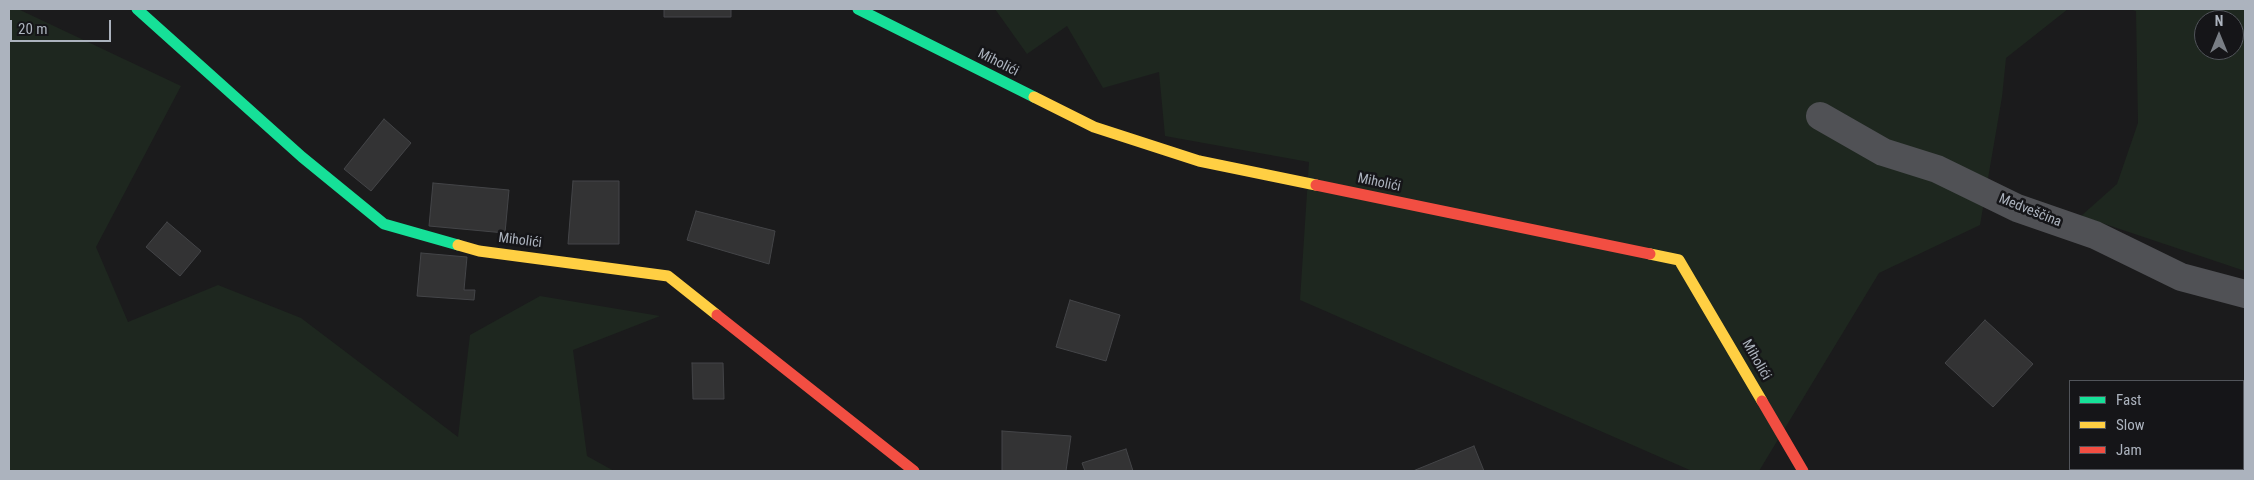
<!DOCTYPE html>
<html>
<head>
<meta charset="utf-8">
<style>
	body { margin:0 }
	#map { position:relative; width:2254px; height:480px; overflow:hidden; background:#1b1b1c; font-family:"Roboto Condensed",sans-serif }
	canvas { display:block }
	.frame { position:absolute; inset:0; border:10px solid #acb3be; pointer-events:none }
	.legend { position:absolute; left:2069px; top:380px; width:175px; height:90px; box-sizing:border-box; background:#151518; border:1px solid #51545a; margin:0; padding:6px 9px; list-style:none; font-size:15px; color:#acb3be }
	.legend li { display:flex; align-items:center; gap:10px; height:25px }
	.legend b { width:25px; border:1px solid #51545a }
	.north { position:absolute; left:2194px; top:10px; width:50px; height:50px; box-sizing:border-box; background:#151518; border:1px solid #51545a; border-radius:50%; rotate:0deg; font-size:14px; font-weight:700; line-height:20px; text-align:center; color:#acb3be }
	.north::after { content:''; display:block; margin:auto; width:18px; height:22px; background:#797e85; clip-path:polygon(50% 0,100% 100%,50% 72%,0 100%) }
	.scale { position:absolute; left:10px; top:20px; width:101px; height:22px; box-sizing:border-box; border:2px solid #acb3be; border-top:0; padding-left:6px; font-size:15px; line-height:18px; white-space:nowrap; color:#acb3be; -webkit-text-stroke:4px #151518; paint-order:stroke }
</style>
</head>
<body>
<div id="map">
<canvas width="2254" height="480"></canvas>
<div class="frame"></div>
<ul class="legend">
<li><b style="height:6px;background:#16e098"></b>Fast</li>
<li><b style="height:6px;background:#ffcf43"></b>Slow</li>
<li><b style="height:6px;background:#f24e42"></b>Jam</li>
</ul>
<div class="north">N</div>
<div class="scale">20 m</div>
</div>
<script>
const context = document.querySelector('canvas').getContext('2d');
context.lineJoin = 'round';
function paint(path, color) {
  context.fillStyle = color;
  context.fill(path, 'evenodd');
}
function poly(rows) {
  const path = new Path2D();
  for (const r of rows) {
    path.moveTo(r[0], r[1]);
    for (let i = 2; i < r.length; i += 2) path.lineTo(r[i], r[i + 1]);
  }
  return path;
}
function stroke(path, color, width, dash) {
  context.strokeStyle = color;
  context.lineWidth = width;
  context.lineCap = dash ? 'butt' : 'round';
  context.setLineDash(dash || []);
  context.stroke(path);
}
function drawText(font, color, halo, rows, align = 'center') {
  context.font = font + ' "Roboto Condensed",sans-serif';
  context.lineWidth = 5;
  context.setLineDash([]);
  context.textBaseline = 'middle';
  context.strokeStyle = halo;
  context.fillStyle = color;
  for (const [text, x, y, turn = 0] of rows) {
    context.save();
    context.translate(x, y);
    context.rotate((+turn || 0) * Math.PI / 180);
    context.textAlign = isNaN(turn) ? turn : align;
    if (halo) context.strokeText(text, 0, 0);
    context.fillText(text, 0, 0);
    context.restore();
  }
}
const green = poly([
	[9,9,18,9,181,86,96,247,128,322,218,285,301,318,458,437,470,335,540,296,660,316,573,350,587,456,614,471,9,471],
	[995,9,2068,9,2006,58,2002,97,1980,225,1879,273,1759,471,1692,471,1300,300,1309,162,1165,136,1159,72,1103,88,1067,26,1027,54],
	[2128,9,2245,9,2245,271,2081,216,2117,184,2138,123,2136,11],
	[2204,20,2234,20,2234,50,2204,50]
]);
const building = poly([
	[664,9,731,9,731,17,664,17,664,9],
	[384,119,411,143,371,191,344,169,384,119],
	[573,181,619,181,619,244,568,244,573,181],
	[433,183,509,190,505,233,429,226,433,183],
	[696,211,775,231,769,264,687,240,696,211],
	[167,222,201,251,180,276,146,247,167,222],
	[421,253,467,257,464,290,475,290,474,300,417,296,421,253],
	[1070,300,1120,315,1106,361,1056,347,1070,300],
	[1985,320,2033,364,1993,407,1945,363,1985,320],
	[692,363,723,363,724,399,693,399,692,363],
	[1002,431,1071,436,1066,471,1002,471,1002,431],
	[1474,446,1484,471,1413,471,1474,446],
	[1126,449,1133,471,1085,471,1082,463,1126,449]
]);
const street = poly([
	[1820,116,1883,152,1937,169,2017,208,2095,235,2181,277,2245,294]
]);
const fast = poly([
	[137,9,302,157,384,224,458,245],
	[858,9,1034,97]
]);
const slow = poly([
	[1034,97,1094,127,1199,161,1316,185],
	[458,245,479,251,668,276,717,315],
	[1650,254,1679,260,1762,401]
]);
const jam = poly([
	[1316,185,1650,254],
	[717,315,914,471],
	[1762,401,1803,471]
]);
const streetNames = [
	["Miholići",998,63,27],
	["Miholići",1379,183,12],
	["Medveščina",2030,211,22],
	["Miholići",520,241,7],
	["Miholići",1756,360,60]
];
paint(green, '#1e271f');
paint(building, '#333334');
stroke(building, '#444548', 1);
stroke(street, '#505155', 28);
stroke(fast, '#16e098', 11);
stroke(slow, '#ffcf43', 11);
stroke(jam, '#f24e42', 11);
drawText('14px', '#acb3be', '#151518', streetNames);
</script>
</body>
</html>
